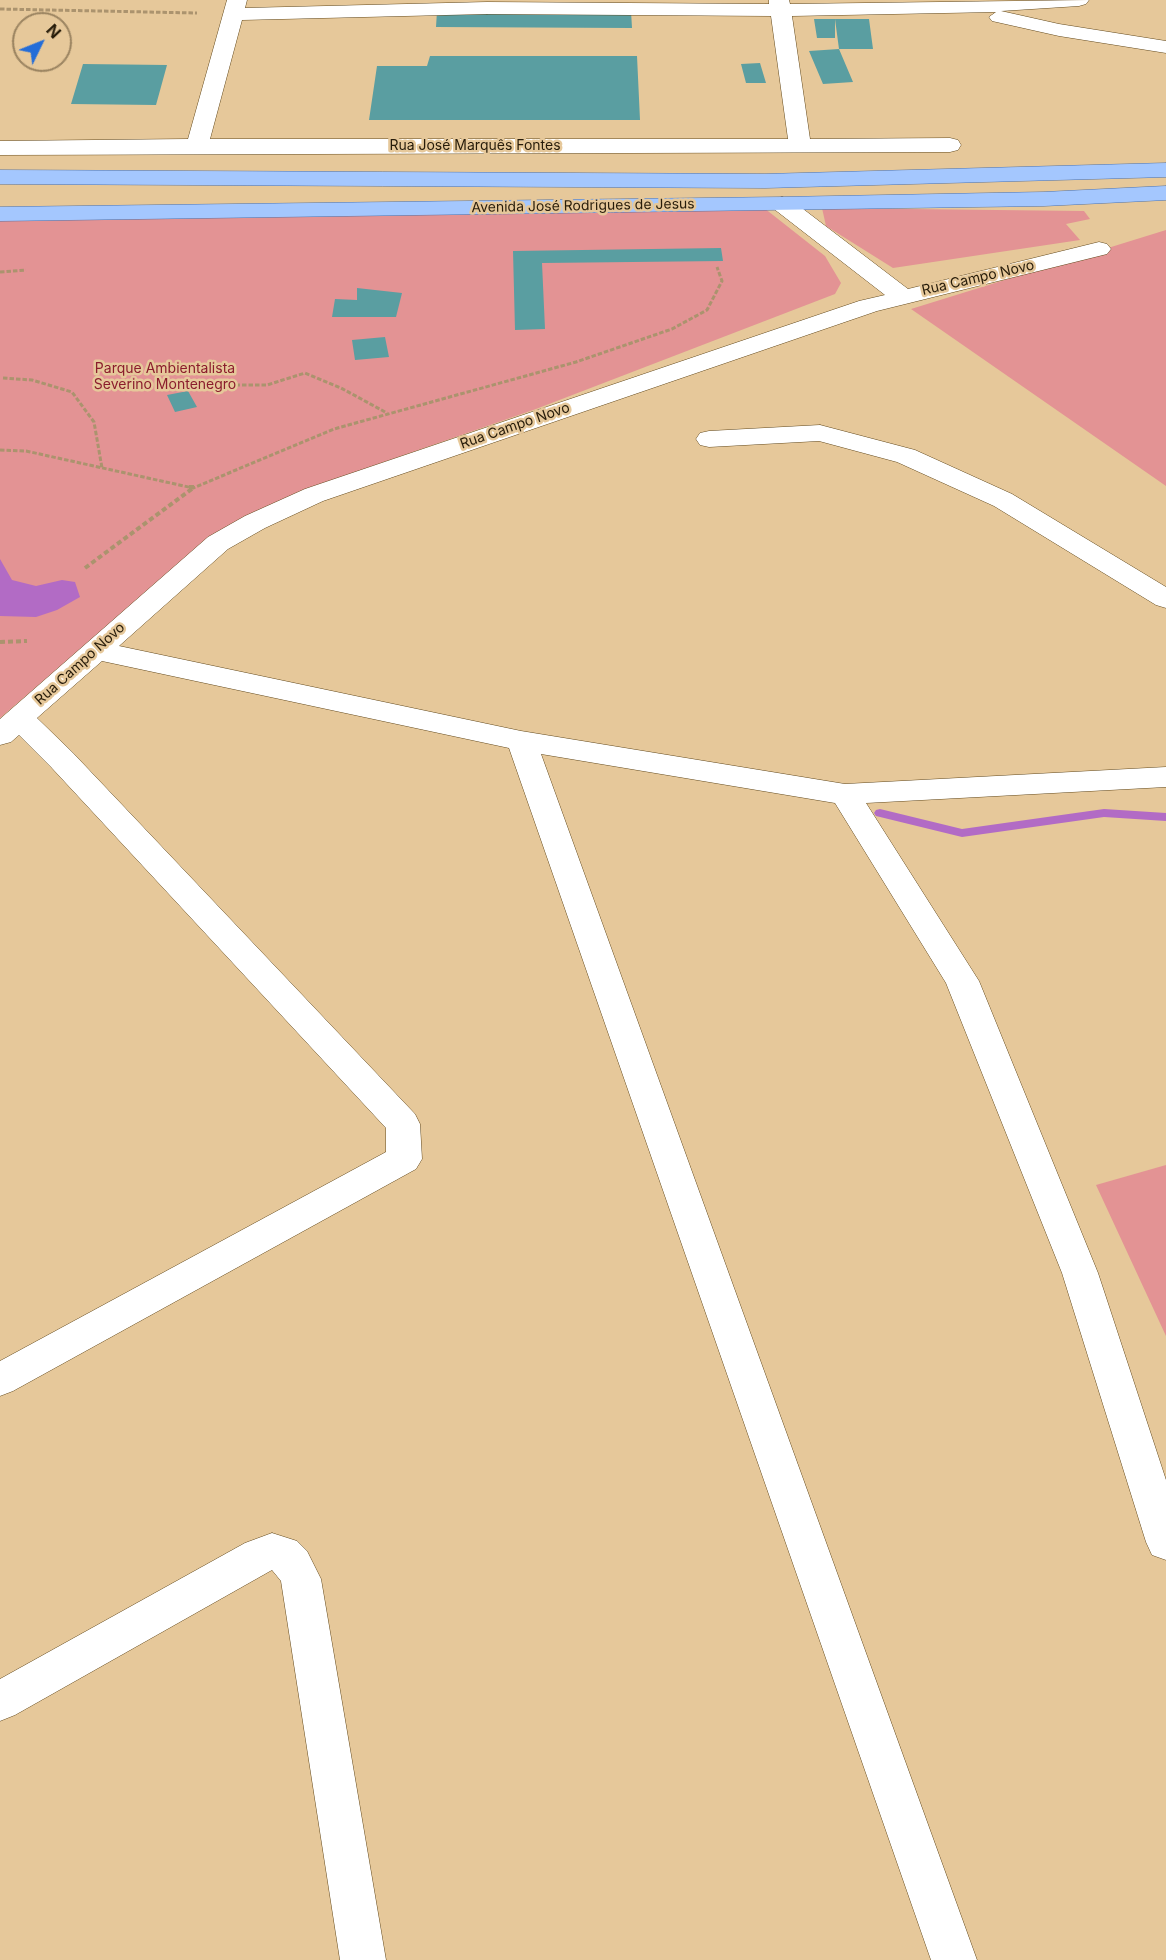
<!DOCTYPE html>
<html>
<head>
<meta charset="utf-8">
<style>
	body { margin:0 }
	#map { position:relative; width:1166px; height:1960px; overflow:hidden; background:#e6c89a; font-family:Inter,sans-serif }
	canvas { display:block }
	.north { position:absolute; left:12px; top:12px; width:60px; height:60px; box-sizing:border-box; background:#e6c89a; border:2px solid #9a8360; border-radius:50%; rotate:47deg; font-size:16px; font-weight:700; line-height:24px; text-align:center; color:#271c0a }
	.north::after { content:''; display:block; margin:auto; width:21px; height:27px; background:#246dd8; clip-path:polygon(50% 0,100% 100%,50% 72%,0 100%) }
</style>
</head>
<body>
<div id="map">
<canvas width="1166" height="1960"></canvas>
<div class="north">N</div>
</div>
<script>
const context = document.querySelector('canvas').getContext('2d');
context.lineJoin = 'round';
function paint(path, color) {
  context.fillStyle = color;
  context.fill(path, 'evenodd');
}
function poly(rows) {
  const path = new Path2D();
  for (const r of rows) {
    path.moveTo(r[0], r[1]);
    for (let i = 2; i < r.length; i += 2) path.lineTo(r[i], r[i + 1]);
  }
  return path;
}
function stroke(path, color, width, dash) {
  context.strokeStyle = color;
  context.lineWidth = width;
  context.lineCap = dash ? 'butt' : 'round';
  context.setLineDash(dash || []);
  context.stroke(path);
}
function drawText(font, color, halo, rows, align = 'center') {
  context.font = font + ' Inter,sans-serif';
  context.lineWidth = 5;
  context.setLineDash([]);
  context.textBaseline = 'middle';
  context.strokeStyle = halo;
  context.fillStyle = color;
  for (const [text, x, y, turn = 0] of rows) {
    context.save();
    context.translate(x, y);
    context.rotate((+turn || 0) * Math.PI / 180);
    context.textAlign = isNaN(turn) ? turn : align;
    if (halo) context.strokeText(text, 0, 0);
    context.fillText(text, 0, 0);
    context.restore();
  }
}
const green = poly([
	[759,204,825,256,841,283,835,294,536,409,298,492,138,600,0,718,0,214],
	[822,208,1084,211,1090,219,1066,224,1080,240,893,268,826,226],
	[1166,230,1166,486,911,309],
	[1166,1165,1166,1336,1096,1185]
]);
const water = poly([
	[0,545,0,559,12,580,36,586,62,580,75,582,80,597,57,610,36,617,0,616]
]);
const stream = poly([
	[880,809,962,829,1104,809,1166,813,1166,821,1104,817,962,837,876,816,874,813,876,810,880,809]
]);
const building = poly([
	[437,11,631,11,632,28,436,27],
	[814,19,835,19,835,38,817,38],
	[835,19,869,19,873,49,839,49],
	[839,49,853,82,823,84,809,51],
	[430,56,637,56,640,120,369,120,377,66,427,66],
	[760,63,766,83,746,83,741,64],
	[83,64,167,65,156,105,71,104],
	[721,248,723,261,542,263,545,329,515,330,513,251],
	[357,288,402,293,396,317,332,317,335,299,357,300],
	[385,337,389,357,355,360,352,340],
	[188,391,197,407,175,412,167,395]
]);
const pathFar1 = poly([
	[0,9,197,13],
	[0,272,26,270],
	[3,378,32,380,72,392,94,422,102,468],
	[229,385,267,385,305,373,341,388,387,413],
	[0,450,26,451,193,488,334,429,576,362,672,329,707,310,722,281,717,267]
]);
const path = poly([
	[189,487,195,487],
	[85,568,193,488],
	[0,642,27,641]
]);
const minor = poly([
	[227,0,247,0,245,8,487,2,769,4,769,0,789,0,790,4,1089,0,1086,4,1079,6,1001,11,1059,24,1166,41,1166,53,1059,36,992,21,989,17,996,12,792,16,810,139,950,138,958,140,961,145,958,150,950,152,0,155,0,141,188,139,227,0],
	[487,14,771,16,788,139,210,139,242,20,487,14],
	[782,197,790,199,908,289,1099,242,1107,244,1111,249,1107,254,877,311,323,501,265,528,228,549,119,646,521,731,845,784,1166,767,1166,787,866,803,979,981,1098,1273,1166,1480,1166,1560,1152,1555,1146,1542,1062,1273,946,983,835,803,541,754,977,1960,931,1960,509,748,102,661,37,718,73,753,415,1114,420,1124,422,1159,416,1169,13,1391,0,1396,0,1361,386,1152,386,1128,51,767,19,735,11,742,0,745,0,719,208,537,245,516,305,489,859,301,885,295,774,209,770,204,774,199,782,197],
	[820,425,915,450,1012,494,1166,587,1166,608,1156,605,994,506,897,462,819,441,709,447,700,445,696,439,700,433,709,431,820,425],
	[272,1533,297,1541,307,1551,321,1579,386,1960,340,1960,281,1581,272,1570,15,1715,0,1721,0,1679,245,1543,272,1533]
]);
const major = poly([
	[1166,163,1166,177,765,188,0,184,0,170,765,174,1166,163],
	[1166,186,1166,200,1044,206,0,221,0,207,782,197,1044,192,1166,186]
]);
const farStreetnames = [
	["Rua José Marquês Fontes",475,146],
	["Avenida José Rodrigues de Jesus",583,206,-1],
	["Rua Campo Novo",978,278,-13],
	["Rua Campo Novo",515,426,-19],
	["Rua Campo Novo",80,664,-42]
];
const farParknames = [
	["Parque Ambientalista",165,369],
	["Severino Montenegro",165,385]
];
paint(green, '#e39394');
paint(water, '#b26bc5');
paint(stream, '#b26bc5');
paint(building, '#5a9ea1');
stroke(minor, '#634a1e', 1);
stroke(major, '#5173a8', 1);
stroke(pathFar1, '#ab936e', 3, [4.5, 2]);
stroke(path, '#ab936e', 4, [5, 3]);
paint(minor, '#fff');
paint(major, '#a4c7fe');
drawText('14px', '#271c0a', '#e6c89a', farStreetnames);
drawText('14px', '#8b1d2d', '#e6c89a', farParknames);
</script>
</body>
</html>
